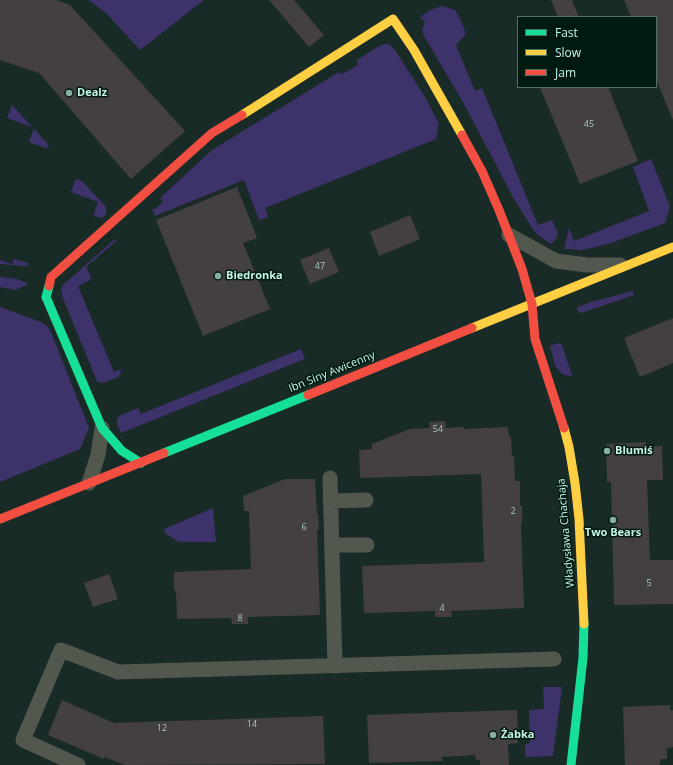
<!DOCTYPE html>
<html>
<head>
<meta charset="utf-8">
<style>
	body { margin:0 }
	#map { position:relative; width:673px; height:765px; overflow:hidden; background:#192b26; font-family:"Open Sans",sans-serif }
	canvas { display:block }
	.legend { position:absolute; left:517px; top:16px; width:140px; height:72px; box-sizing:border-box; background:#001a12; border:1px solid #4f7266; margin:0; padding:5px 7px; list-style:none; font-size:12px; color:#c6f5e5 }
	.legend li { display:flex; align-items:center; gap:8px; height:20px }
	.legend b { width:20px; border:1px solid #4f7266 }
</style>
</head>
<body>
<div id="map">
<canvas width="673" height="765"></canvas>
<ul class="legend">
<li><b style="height:5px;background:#16e098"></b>Fast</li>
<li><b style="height:5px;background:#ffcf43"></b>Slow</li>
<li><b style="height:5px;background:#f24e42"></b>Jam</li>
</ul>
</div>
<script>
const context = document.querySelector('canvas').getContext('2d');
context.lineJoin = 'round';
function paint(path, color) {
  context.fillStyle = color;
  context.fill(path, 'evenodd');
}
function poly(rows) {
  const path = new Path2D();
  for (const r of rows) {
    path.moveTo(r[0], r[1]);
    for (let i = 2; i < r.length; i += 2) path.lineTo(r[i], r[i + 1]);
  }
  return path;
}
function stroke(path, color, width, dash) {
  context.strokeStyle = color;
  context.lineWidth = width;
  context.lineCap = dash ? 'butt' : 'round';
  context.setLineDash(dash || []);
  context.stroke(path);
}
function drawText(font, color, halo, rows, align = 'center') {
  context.font = font + ' "Open Sans",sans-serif';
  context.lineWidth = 3;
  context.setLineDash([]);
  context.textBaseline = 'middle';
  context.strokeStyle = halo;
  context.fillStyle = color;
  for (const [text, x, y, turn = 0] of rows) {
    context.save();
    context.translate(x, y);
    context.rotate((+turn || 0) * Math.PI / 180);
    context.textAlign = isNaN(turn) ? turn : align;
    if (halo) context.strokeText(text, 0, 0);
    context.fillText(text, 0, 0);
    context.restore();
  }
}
const green = poly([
	[89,0,204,0,140,50,107,14],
	[442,6,455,10,460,18,466,34,456,45,475,91,482,88,538,225,552,220,558,233,556,239,551,244,542,238,534,231,514,199,464,104,424,36,422,30,425,22,420,17,430,10],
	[385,44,389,44,395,50,425,97,439,124,436,139,265,208,268,217,259,220,244,180,155,216,151,207,154,210,163,202,160,198,212,150,339,72,342,74,358,65,357,60,379,46],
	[12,105,48,144,49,147,45,148,29,142,34,128,7,118],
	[651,159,670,207,665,223,611,243,592,248,581,250,564,249,569,228,574,241,649,211,633,167],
	[76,179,82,181,106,207,106,214,102,218,93,216,98,202,71,192],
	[116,238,116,241,86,267,91,277,90,280,78,286,114,372,122,369,119,377,103,383,98,382,96,379,62,296,61,289,63,285],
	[14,259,28,263,28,266,25,266,0,264,0,260,12,264],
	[0,277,17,279,27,283,27,285,15,290,0,287],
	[633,291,634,295,581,313,578,312,577,309,578,307,591,302],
	[0,307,41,322,47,326,51,332,89,428,80,449,0,482],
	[558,343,562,345,572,376,564,375,559,371,555,365,550,346],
	[301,349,305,359,121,433,117,425,117,420,119,416,138,408,141,414],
	[213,508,216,542,179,542,166,534,164,529],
	[543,687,562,687,553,756,525,757,525,744,530,743,529,710,544,709]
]);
const building = poly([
	[0,0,56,0,70,5,185,131,131,179,39,73,0,60],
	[269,0,294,0,324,35,309,47],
	[551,0,572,0,579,17,558,17],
	[624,0,673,0,673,120,656,79,656,17,631,17],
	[540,87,608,87,638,161,580,184],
	[237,187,257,238,243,243,270,309,203,336,156,220],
	[410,215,420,239,379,256,370,232],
	[329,248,339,272,310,284,300,260],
	[673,318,673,363,640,377,624,338],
	[445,421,446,428,464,427,464,429,508,427,509,437,511,437,512,456,514,456,515,481,520,481,520,506,522,506,522,523,521,523,524,608,451,611,452,617,435,617,435,611,364,613,362,566,484,562,481,474,360,478,359,450,372,449,372,444,410,429,430,428,429,422],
	[646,442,646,447,662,446,663,480,647,480,650,560,673,560,673,604,614,605,611,482,607,482,606,444],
	[285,479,315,479,317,514,318,514,319,530,317,530,320,615,248,617,248,624,232,624,231,618,177,619,176,591,174,591,174,572,251,569,249,511,244,511,243,496],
	[109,574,118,599,93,607,84,583],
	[62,700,114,723,323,716,325,764,124,765,105,757,104,759,48,735],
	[670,705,670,710,673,710,673,747,667,748,667,759,661,759,659,765,625,765,623,707],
	[517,710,518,743,508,744,509,765,480,765,480,760,476,760,475,755,442,757,442,761,369,763,367,715]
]);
const street = poly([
	[509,235,556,261,587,265,620,265],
	[330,478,335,666],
	[89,483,98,455,102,428],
	[330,501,366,500],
	[332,545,367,545],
	[78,765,23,740,61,650,118,672,554,659]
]);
const fast = poly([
	[49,286,46,297,102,428,122,451,141,463],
	[164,453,308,395],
	[571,765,583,658,584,624]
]);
const slow = poly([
	[242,115,393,19,414,50,462,135],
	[472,328,673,247],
	[564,428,569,447,575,483,579,519,584,624]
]);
const jam = poly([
	[462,135,482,171,499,210,522,269,532,304,535,339,564,428],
	[49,286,51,277,212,133,242,115],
	[308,395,472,328],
	[0,519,164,453]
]);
const markers = [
	[69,93,4,"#89aea2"],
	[218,276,4,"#89aea2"],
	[607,451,4,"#89aea2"],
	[613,520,4,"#89aea2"],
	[493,735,4,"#89aea2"]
];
const numberNames = [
	["45",589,124],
	["47",320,266],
	["54",438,429],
	["2",513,511],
	["6",304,527],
	["5",649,583],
	["4",442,608],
	["8",240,618],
	["14",252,724],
	["12",162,728]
];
const poiNames = [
	["Dealz",77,93],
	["Biedronka",226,276],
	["Blumiś",615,451],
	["Two Bears",613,533,"center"],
	["Żabka",501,735]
];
const streetNames = [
	["Ibn Siny Awicenny",332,372,-22],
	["Władysława Chachaja",566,533,-95]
];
paint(green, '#3e326b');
paint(building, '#443f43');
stroke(street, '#52584d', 15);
stroke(fast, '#16e098', 9);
stroke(slow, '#ffcf43', 9);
stroke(jam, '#f24e42', 9);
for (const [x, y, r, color] of markers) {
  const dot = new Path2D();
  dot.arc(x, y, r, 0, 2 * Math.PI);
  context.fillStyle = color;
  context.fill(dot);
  stroke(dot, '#001a12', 1.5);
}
drawText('9px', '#a6c8bc', null, numberNames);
drawText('bold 11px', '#c6f5e5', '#001a12', poiNames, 'left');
drawText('11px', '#c6f5e5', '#001a12', streetNames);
</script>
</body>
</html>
